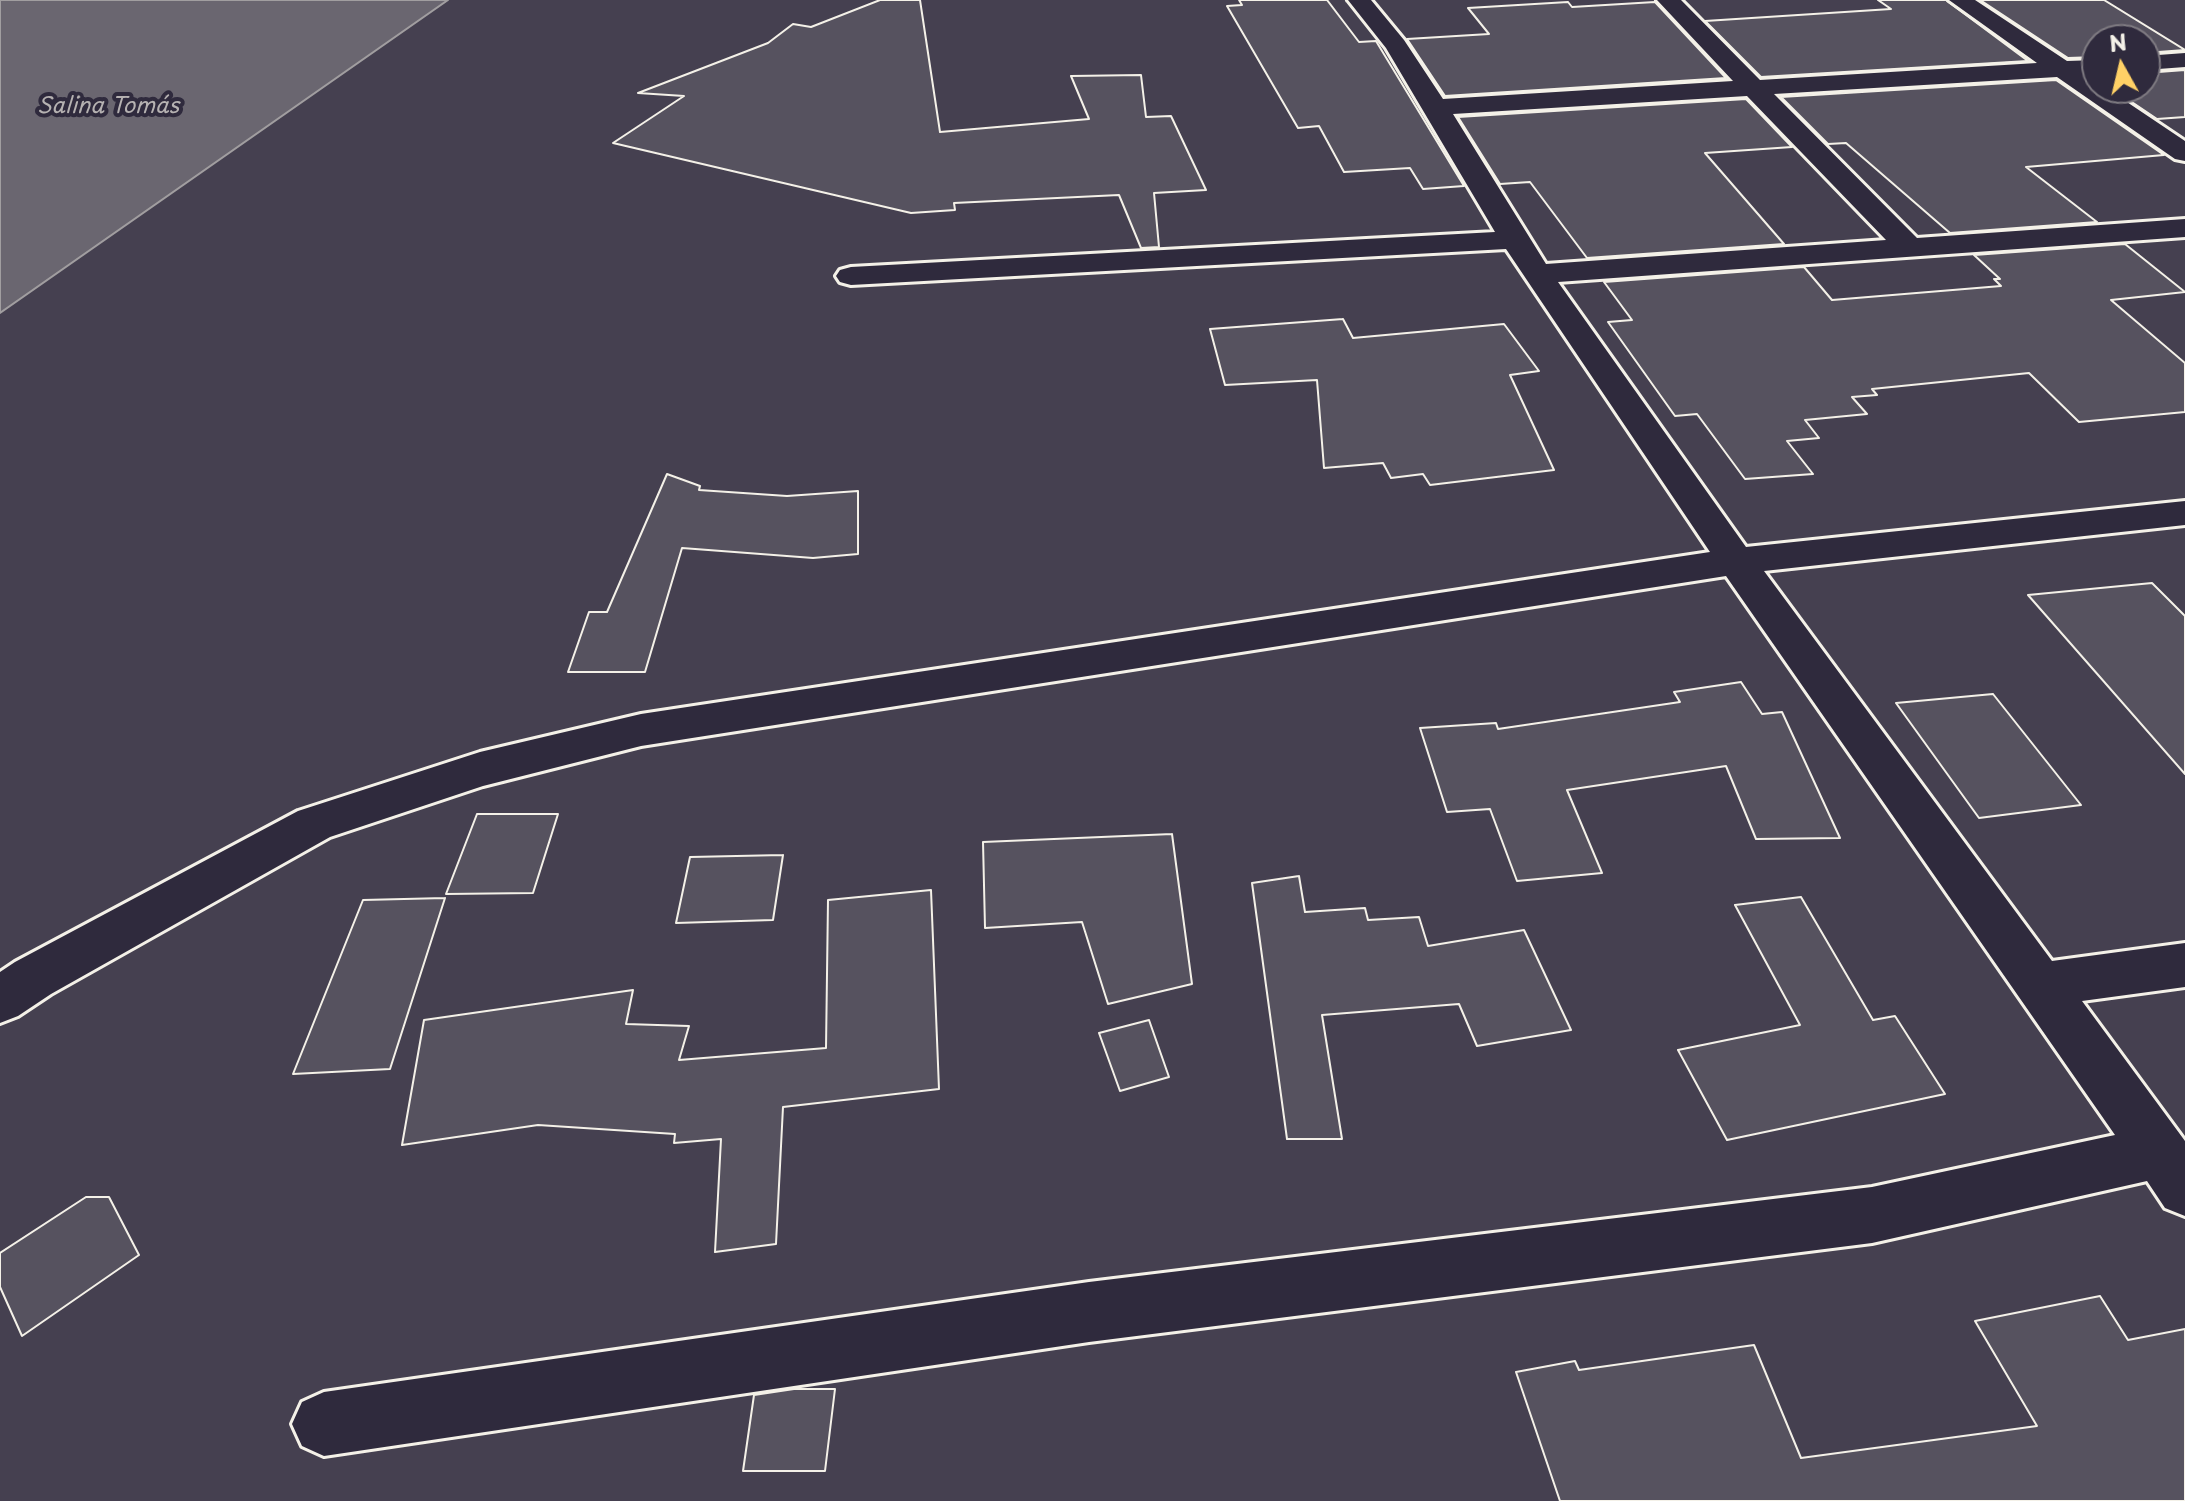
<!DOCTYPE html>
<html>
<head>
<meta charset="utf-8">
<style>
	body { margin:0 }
	#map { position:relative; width:2185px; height:1501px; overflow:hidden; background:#2f2a3d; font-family:"Playpen Sans",sans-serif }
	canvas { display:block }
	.north { position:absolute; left:2081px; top:24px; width:80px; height:80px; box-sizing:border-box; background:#2f2a3d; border:2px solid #7e7a81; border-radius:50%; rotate:352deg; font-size:22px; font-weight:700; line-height:32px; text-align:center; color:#f4f1e8 }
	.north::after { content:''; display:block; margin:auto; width:28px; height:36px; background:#ffd166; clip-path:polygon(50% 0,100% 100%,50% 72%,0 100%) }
</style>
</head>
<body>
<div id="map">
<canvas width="2185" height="1501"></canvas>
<div class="north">N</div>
</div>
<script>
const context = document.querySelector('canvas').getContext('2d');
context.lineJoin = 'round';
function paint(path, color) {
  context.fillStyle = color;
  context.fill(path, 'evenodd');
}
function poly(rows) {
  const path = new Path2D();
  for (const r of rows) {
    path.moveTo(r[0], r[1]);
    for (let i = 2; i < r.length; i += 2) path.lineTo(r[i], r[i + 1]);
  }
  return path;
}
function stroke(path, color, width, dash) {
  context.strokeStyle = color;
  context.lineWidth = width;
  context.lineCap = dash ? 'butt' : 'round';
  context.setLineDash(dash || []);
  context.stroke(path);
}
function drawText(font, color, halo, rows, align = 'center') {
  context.font = font + ' "Playpen Sans",sans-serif';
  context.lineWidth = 8;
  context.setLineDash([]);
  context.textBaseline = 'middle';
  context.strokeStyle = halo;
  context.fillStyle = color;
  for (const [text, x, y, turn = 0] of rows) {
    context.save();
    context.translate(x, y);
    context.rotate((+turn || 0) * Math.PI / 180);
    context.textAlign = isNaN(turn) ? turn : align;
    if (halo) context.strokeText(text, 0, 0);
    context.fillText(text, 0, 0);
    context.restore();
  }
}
const green = poly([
	[0,0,2185,0,2185,1501,0,1501],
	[2097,40,2145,40,2145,88,2097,88]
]);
const water = poly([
	[0,0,448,0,0,313,0,0]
]);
const building = poly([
	[880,0,920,0,940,132,1089,119,1071,76,1141,75,1146,117,1171,116,1206,190,1154,193,1159,247,1141,248,1119,195,954,203,955,210,911,213,613,143,684,96,638,93,768,43,793,24,811,27,880,0],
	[1239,0,1327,0,1359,42,1376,41,1464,186,1423,189,1410,168,1344,172,1319,126,1298,128,1227,6,1242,5,1239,0],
	[1878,0,1946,0,2028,61,1761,77,1705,21,1891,9,1878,0],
	[1980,0,2104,0,2185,50,2145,53,2145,40,2097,40,2097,57,2068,58,1980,0],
	[1568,2,1572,7,1655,2,1726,78,1445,96,1407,39,1489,34,1468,8,1568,2],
	[2185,70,2185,117,2157,119,2111,88,2145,88,2145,73,2185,70],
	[2056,80,2164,155,2026,167,2097,222,1950,233,1846,143,1828,144,1781,97,2056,80],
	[1746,99,1792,147,1705,153,1784,244,1587,258,1530,182,1500,184,1458,117,1746,99],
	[2125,244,2185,292,2111,300,2185,363,2185,412,2079,422,2029,373,1872,389,1877,395,1852,397,1867,414,1805,420,1819,438,1787,441,1813,474,1745,479,1697,414,1675,416,1608,322,1632,320,1604,282,1804,267,1832,300,2001,286,1994,279,2000,279,1974,255,2125,244],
	[1343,319,1353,338,1504,324,1539,371,1510,375,1554,470,1430,485,1423,474,1391,478,1383,463,1324,468,1317,380,1225,385,1210,329,1343,319],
	[667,474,700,486,699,490,787,496,858,491,858,554,813,558,682,548,645,672,568,672,589,612,607,612,667,474],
	[2152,583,2185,616,2185,774,2028,595,2152,583],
	[1741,682,1762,714,1782,712,1840,838,1756,839,1726,766,1567,790,1602,873,1517,881,1490,809,1447,812,1420,728,1496,723,1498,729,1680,702,1674,692,1741,682],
	[1993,694,2081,805,1979,818,1896,703,1993,694],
	[477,814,558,814,533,893,446,894,477,814],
	[1172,834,1192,984,1108,1004,1082,922,985,928,983,842,1172,834],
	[783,855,773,920,676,923,690,857,783,855],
	[1299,876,1305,912,1365,908,1368,920,1419,917,1428,946,1524,930,1571,1030,1477,1046,1459,1004,1322,1015,1342,1139,1287,1139,1252,883,1299,876],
	[931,890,939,1089,783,1107,776,1244,715,1252,721,1139,674,1143,675,1134,538,1125,402,1145,424,1020,633,990,626,1024,689,1026,679,1060,826,1048,828,900,931,890],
	[1801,897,1873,1020,1895,1016,1945,1094,1727,1140,1678,1050,1800,1025,1735,905,1801,897],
	[445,898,390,1069,293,1074,363,900,445,898],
	[1149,1020,1169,1077,1120,1091,1099,1033,1149,1020],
	[86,1197,109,1197,139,1255,22,1336,0,1287,0,1253,86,1197],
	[2100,1296,2128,1340,2185,1329,2185,1501,1560,1501,1516,1372,1575,1361,1579,1370,1754,1345,1801,1458,2037,1426,1975,1321,2100,1296],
	[794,1389,835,1389,825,1471,743,1471,754,1395,794,1389]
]);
const minor = poly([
	[1348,0,1371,0,1404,40,1443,99,1733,81,1657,0,1681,0,1760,80,2037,63,1949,0,1975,0,2067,61,2097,60,2097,74,2087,75,2097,82,2097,88,2106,88,2185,141,2185,161,2175,159,2057,77,1774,94,1917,238,2185,219,2185,237,1558,282,1746,547,2185,501,2185,525,1764,571,2052,961,2185,943,2185,987,2082,1001,2185,1141,2185,1216,2165,1208,2147,1181,1872,1243,1089,1342,324,1456,302,1446,292,1424,302,1402,324,1392,1089,1282,1872,1187,2115,1135,1726,576,641,746,483,786,330,837,51,994,18,1016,0,1023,0,972,15,962,298,811,480,752,641,714,1710,552,1506,249,851,285,840,282,836,276,840,270,851,267,1495,232,1386,48,1348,0],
	[1747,96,1886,240,1546,264,1453,114,1747,96],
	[2185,53,2185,67,2145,70,2145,56,2185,53]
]);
const farWaternames = [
	["Salina Tomás",108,107]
];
paint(green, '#454050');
paint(water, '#6a6670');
stroke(water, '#a19ea0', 2);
paint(building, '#56525f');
stroke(building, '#f4f1e8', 2);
stroke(minor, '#f4f1e8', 6);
paint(minor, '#2f2a3d');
drawText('italic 22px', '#b6b2b2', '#2f2a3d', farWaternames);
</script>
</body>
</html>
